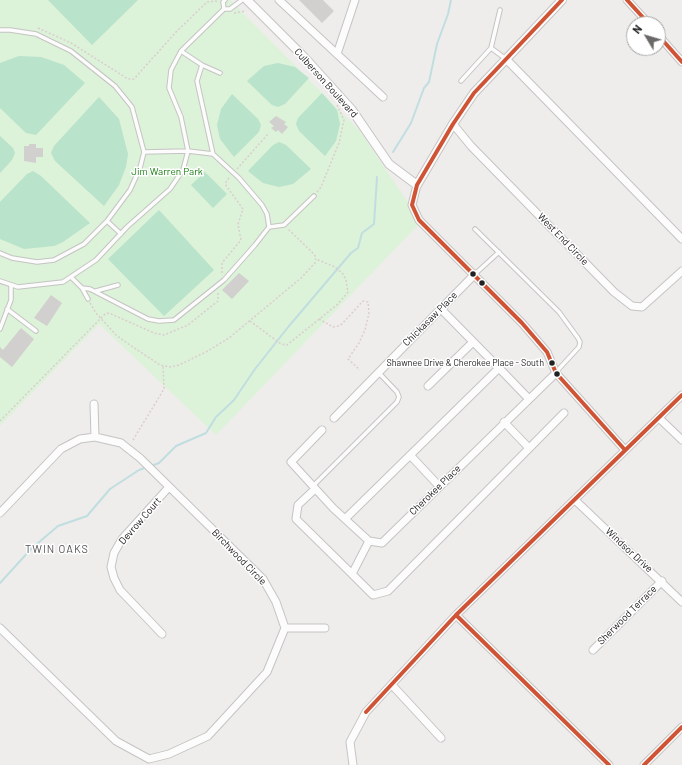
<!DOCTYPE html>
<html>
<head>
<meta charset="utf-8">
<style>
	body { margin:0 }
	#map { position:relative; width:682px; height:765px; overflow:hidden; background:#efedeb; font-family:Barlow,sans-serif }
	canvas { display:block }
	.north { position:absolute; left:626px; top:16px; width:40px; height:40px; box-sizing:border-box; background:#fff; border:1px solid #a7a7a7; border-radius:50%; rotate:308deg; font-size:11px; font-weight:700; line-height:16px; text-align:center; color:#222 }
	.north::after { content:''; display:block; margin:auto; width:14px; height:18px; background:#6a6968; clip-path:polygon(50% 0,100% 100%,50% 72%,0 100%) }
</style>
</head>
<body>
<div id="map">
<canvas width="682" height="765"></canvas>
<div class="north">N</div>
</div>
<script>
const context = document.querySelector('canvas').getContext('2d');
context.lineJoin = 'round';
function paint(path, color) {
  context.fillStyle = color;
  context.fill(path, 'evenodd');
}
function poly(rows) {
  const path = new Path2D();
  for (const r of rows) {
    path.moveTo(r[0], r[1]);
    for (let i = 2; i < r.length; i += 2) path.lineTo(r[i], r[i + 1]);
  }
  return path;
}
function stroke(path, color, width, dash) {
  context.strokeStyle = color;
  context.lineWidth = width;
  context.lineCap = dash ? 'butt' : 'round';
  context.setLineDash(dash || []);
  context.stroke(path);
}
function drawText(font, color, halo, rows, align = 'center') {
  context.font = font + ' Barlow,sans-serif';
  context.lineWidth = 3;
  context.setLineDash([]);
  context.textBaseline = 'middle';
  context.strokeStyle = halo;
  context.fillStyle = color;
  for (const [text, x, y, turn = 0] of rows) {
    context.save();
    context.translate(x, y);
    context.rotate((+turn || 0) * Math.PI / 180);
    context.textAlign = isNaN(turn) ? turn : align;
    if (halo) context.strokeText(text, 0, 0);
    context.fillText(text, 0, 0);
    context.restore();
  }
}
const park = poly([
	[0,0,230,0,360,131,421,222,216,435,99,324,0,426]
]);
const pitch = poly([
	[48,0,138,0,92,45],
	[19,56,41,57,64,65,85,83,36,135,26,133,0,108,0,63],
	[278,63,295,67,309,78,285,104,278,107,272,105,247,81,264,66],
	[322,93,337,110,340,124,336,141,325,156,299,131,296,124,298,118],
	[232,94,258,119,261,125,259,132,234,157,220,139,217,125,221,109],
	[99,97,119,119,128,154,126,167,119,185,104,206,55,161,51,153,54,146],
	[0,136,13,148,15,153,12,160,0,173],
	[279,142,286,145,311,169,293,184,279,187,263,183,248,171,273,145],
	[33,171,41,176,90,223,63,242,54,246,24,249,0,239,0,202,27,174],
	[205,172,227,194,213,208,191,185],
	[159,210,214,270,164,316,108,259]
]);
const stream = poly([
	[393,152,411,123,424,88,429,82,437,44,448,14,451,0],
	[151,466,159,463,176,446,206,433,216,417,234,400,255,369,289,326,351,253,358,248,362,233,374,224,377,177],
	[0,583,31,549,58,526,87,516,110,489,139,470,147,467]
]);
const building = poly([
	[299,0,323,0,334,11,322,23],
	[276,116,286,122,284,124,288,127,282,134,278,130,276,132,271,128,274,126,269,122],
	[29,144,36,144,36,148,43,148,43,157,36,157,36,163,24,161,24,146,29,146],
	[239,273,249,281,232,299,222,290],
	[51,295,62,303,47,326,34,318],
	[21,328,34,339,12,367,0,357,0,347,3,350]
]);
const path = poly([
	[234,13,246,11],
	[38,28,71,43,128,79,134,79,176,32,207,2,216,1,218,3],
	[237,169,269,133],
	[317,192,321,187,339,143,344,120,337,105],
	[222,273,222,263,241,240,238,224,243,209,225,184,230,176],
	[90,303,96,313,116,335,127,343,160,365,170,367,179,365,206,352,229,338,301,278,315,263,316,257,311,251,288,229],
	[319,319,333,327,338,326,342,324,363,301,368,302,369,313,365,330,359,343,348,359,360,370],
	[250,321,281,344,287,345,338,304,348,292,346,280,343,274,335,267,316,259],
	[0,421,105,314,109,313,154,333,164,335,188,325,218,301,218,292],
	[133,440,164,389,163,366]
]);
const service = poly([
	[224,9,230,9,242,0],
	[224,9,223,2,225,0],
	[0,30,10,30,36,34,71,51,115,86,132,107,144,152,140,168,130,190,107,221,84,244,54,260,37,262,12,258,0,253],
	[491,48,506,59],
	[181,51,202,65,220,73],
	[202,65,197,81,213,154],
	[461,81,491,48,500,10],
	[107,221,121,234],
	[269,227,284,225,314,196],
	[475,229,559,312,578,338,580,342,579,347,556,372],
	[475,274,499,252],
	[71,277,82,288,90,289,148,319,159,321,174,320,224,280,255,245,269,227,267,214,262,205,239,178,213,154,188,151,144,152],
	[0,281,18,287,63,282,96,260,127,227,170,189,183,170,188,151,181,117,169,88,171,70,181,51,224,9],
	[82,288,88,299],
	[96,291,118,285],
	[7,309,36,331],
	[0,329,11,300,11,285],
	[313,486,397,402,399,397,397,392,379,373]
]);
const minor = poly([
	[279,0,383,97],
	[627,0,649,24],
	[658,35,682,62],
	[337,54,355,0],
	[506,59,682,239],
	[453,124,471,146,614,292,632,306,642,307,682,271],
	[417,185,412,205,419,220,522,323,547,352,556,373,625,450],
	[441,309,499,368],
	[428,386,473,342],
	[94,404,95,437],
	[334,418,475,274],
	[659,418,682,440],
	[504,422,529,448],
	[322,430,291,462,333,508,369,541,382,543,556,373],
	[410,455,439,486],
	[315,489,298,505,296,519,352,574],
	[575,500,682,602],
	[0,513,61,449,80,439,95,437,121,443,140,458,263,579,276,602,285,628,267,672,208,736,169,754,149,759,116,741,0,628],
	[345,519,499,368,528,398],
	[369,541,352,574,373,595,388,591,564,413],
	[456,615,609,765],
	[285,628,325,628],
	[162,634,120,590,114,578,111,567,114,553,122,539,169,487],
	[593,650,662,581],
	[392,685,441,738],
	[353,765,350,742,366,712,456,615,682,395],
	[644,765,682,727]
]);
const tertiary = poly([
	[247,0,304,57,352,110,389,164,417,185,453,124,474,93,562,0]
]);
const bus1 = poly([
	[562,0,474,93,453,124,417,185,412,205,419,220,522,323,547,352,556,373,625,450],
	[627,0,649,24],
	[658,35,682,62],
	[456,615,609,765],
	[366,712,456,615,682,395],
	[644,765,682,727]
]);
const markers = [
	[473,274,3.5,"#222"],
	[482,283,3.5,"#222"],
	[552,363,3.5,"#222"],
	[557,374,3.5,"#222"]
];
const busNames = [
	["Shawnee Drive & Cherokee Place - South",544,363]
];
const streetNames = [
	["Culberson Boulevard",326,83,48],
	["West End Circle",563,239,46],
	["Chickasaw Place",430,319,-45],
	["Cherokee Place",435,490,-44],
	["Devrow Court",140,521,-49],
	["Windsor Drive",629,550,43],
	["Birchwood Circle",239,557,46],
	["Sherwood Terrace",627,615,-45]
];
const parkNames = [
	["Jim Warren Park",167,172]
];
const neighbourhoodNames = [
	["TWIN OAKS",57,549]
];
paint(park, '#dcf2d9');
paint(pitch, '#b9e3cb');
stroke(stream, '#c0dee0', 2);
paint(building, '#d2d0ce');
stroke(service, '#c5c4c3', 5.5);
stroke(minor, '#c5c4c3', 9);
stroke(tertiary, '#c5c4c3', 10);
stroke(path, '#dbcdce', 1.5, [2, 2]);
stroke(service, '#fdfcfc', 3.5);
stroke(minor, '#fdfcfc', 7);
stroke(tertiary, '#fdfcfc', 8);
stroke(bus1, '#cf5436', 4);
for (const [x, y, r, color] of markers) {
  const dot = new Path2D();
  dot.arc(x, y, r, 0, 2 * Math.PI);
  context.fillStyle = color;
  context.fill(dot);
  stroke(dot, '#fff', 1.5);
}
drawText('9px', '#222', '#fff', busNames, 'right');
drawText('10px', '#222', '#fff', streetNames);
drawText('10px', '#187d12', '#fff', parkNames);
context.letterSpacing = '1px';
drawText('11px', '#555', '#fff', neighbourhoodNames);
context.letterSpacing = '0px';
</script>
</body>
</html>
